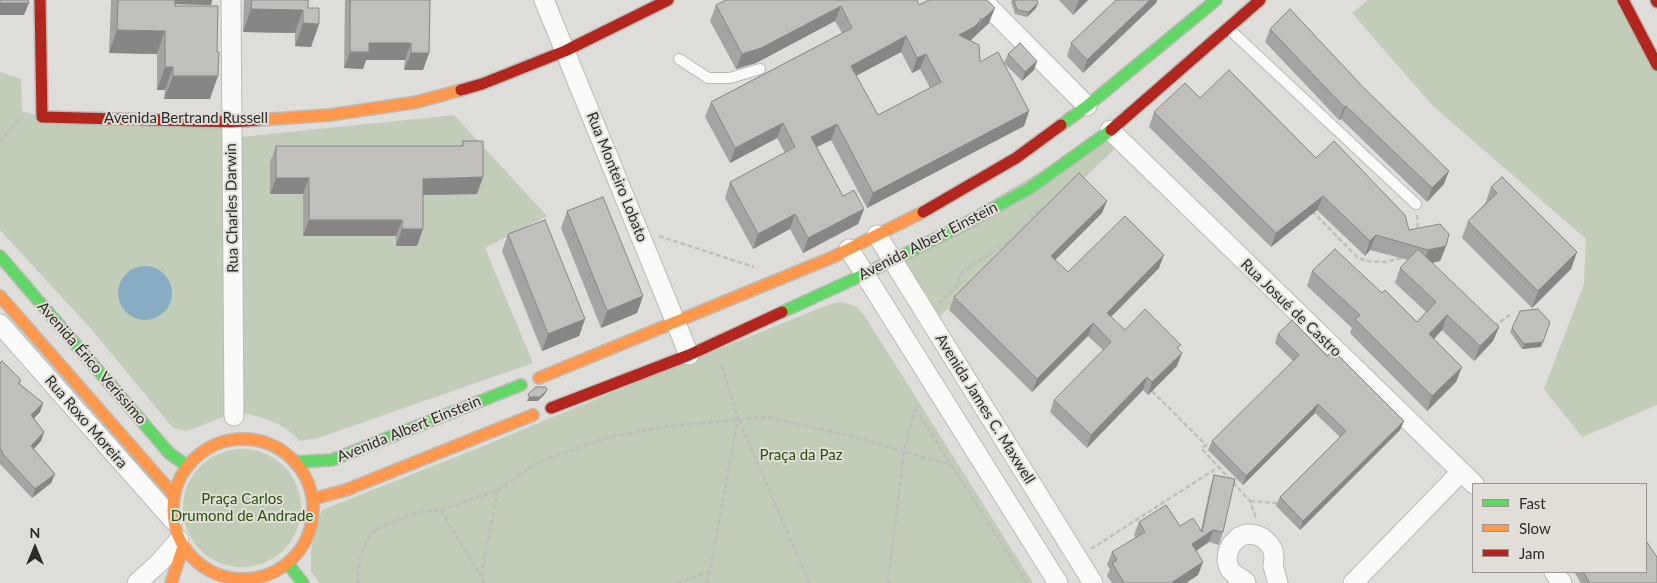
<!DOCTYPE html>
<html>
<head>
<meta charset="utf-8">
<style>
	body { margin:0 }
	#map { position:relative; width:1657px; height:583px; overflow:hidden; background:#dfddd9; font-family:Lato,sans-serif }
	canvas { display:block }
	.legend { position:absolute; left:1472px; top:483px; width:175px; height:90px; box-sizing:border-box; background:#e1ded7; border:1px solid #999691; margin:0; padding:6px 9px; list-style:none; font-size:15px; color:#2c2b29 }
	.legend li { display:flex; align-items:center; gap:10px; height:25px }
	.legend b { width:25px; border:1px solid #999691 }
	.north { position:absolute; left:10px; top:523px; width:50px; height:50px; -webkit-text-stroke:4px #e1ded7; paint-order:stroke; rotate:0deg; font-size:14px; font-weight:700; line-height:20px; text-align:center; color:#2c2b29 }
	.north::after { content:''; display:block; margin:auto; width:18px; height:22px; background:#2c2b29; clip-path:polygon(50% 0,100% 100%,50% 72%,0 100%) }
</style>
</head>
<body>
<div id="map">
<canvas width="1657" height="583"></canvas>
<ul class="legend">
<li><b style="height:6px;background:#63d668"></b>Fast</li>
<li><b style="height:6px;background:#ff974d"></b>Slow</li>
<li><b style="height:6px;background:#b3261e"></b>Jam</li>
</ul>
<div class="north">N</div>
</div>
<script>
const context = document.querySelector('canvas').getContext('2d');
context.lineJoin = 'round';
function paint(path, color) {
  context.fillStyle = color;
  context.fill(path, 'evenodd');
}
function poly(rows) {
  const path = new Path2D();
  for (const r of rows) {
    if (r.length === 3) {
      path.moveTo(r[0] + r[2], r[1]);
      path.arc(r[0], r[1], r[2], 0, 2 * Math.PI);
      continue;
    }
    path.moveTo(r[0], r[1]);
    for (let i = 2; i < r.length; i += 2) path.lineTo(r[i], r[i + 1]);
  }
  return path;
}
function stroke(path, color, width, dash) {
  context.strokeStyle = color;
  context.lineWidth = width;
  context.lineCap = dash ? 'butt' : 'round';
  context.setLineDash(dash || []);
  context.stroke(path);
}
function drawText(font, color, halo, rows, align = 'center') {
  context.font = font + ' Lato,sans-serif';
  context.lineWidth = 4;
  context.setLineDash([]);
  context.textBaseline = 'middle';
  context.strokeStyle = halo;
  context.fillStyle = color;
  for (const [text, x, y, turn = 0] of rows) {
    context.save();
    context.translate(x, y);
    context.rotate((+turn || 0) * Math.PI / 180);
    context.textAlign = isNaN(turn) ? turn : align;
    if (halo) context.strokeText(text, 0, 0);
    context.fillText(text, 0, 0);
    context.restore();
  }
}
const green = poly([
	[1368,0,1623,0,1657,65,1657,405,1582,437,1544,389,1584,284,1586,239,1432,105,1352,13],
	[0,72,21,79,22,111,42,117,232,122,225,416,187,431,173,428,92,330,0,230],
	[454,115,547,216,485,248,533,363,318,438,300,441,284,427,264,418,243,413,241,137],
	[1110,130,1122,142,932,324,892,260],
	[843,302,857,307,864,315,1033,583,320,583,311,572,311,550,319,517,322,510,476,449,635,383,833,303],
	[242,508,59]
]);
const water = poly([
	[145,293,27]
]);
const path = poly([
	[0,141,21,118],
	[1312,211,1357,257,1366,261,1384,262,1403,258],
	[1417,215,1418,232],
	[1021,231,1033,214,1045,207],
	[659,236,754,267],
	[938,302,940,302,957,286,961,273,1011,240],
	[1494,326,1510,315],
	[1152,391,1206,445,1202,449,1250,501,1256,518],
	[915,408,1027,583],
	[739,420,809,583],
	[239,432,241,439],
	[1250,501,1276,503,1280,499],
	[441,510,480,575],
	[1091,549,1220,466],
	[359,583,357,576,361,555,371,533,392,522,420,512,441,510,498,490,539,462,606,438,668,426,767,417,850,436,951,465],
	[484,583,481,576,498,490],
	[677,583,710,571,738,418,721,363],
	[707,583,710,571],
	[888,583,904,451,915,408]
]);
const lane = poly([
	[1228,28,1416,204],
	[679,59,708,78,730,78,760,69]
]);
const street = poly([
	[231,0,234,416],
	[544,0,689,355],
	[982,0,1087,106],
	[1110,130,1474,484],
	[877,235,1093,583],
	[849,249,1058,583],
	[0,324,173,520],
	[1554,572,1562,583],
	[137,583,160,562,179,540],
	[1246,583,1245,581,1234,574,1229,568,1227,560,1228,552,1231,545,1239,537,1247,534,1256,535,1263,538,1269,544,1273,550,1274,558,1273,566,1278,583],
	[1353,583,1461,472]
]);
const fast = poly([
	[1061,125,1087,106,1216,0],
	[0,256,169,453,187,466],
	[782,312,865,274,963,225,1030,188,1111,130],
	[295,462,332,460,521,385],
	[288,564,303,583]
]);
const slow = poly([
	[258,120,330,115,417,102,461,90],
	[0,296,174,495],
	[539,378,833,257,923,212],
	[243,509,70],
	[313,499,346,490,533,415],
	[171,583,183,547]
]);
const jam = poly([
	[40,0,42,117,232,122,258,120],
	[1623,0,1657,65],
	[1656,0,1657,2],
	[461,90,482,84,565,51,668,0],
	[1111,130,1260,0],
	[923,212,1016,158,1061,125],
	[551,408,689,355,782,312]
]);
const wall = poly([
	[111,0,212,0,211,5,175,4,210,99,164,99,165,90,157,90,157,54,109,53],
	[244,0,308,0,308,8,319,24,311,47,295,46,295,33,243,32],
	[345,0,430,0,429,53,423,70,404,70,405,60,366,60,363,69,344,68],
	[929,0,989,23,970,41,980,62,1029,111,1024,126,867,208,831,140,816,147,843,196,864,209,858,224,803,253,790,229,753,249,725,198,730,182,785,153,777,138,730,163,705,117,711,102,842,33,835,21,756,63,736,69,710,21,716,5,919,5],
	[901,52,912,73,920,69,930,88,878,115,856,76],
	[1012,0,1037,0,1038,3,1036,8,1027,17,1015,14,1011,2],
	[1059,0,1088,0,1073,15],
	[1116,0,1157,0,1156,3,1083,73,1067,56,1071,43],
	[1270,29,1364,88,1444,184,1427,202,1341,119,1339,120,1265,42],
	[1008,54,1037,61,1034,70,1022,81,1004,63],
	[1200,98,1316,158,1409,230,1446,246,1440,261,1432,263,1499,327,1493,341,1474,361,1442,330,1434,339,1456,382,1427,411,1350,333,1352,328,1307,286,1312,271,1382,293,1417,322,1426,312,1395,283,1400,268,1408,260,1370,250,1365,256,1317,210,1271,247,1149,127,1154,112],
	[463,141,483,177,477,194,423,195,423,229,417,246,396,246,396,236,303,236,303,194,270,194,270,162,276,146,461,146],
	[1491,187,1577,252,1571,269,1532,308,1462,238,1468,221,1485,204],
	[567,211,643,296,637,313,601,328,561,228],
	[1102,213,1055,260,1068,272,1159,268,1111,317,1125,330,1179,350,1177,366,1148,395,1143,390,1087,448,1050,412,1054,400,1103,350,1088,336,1032,392,949,310,954,297],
	[508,234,585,319,579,336,542,351,502,251],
	[1512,328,1541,347,1522,349,1510,332],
	[1278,334,1327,356,1404,421,1400,430,1300,530,1276,506,1280,497,1340,437,1315,413,1243,485,1208,450,1212,441,1293,361,1275,343],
	[0,363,21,380,20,384,43,403,40,412,34,418,44,432,41,441,34,449,55,474,51,483,32,498,0,464],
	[1214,475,1223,532,1219,545,1209,542,1196,551,1203,562,1198,575,1186,583,1112,583,1107,576,1110,569,1107,565,1112,552,1136,538,1134,535,1139,522,1180,526,1201,530,1210,488],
	[1574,572,1646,572,1657,583,1581,583]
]);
const shadedWall = poly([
	[168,0,212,0,211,5,167,4],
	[1079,0,1088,0,1073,15],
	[1150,0,1157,0,1156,3,1083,73,1087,60],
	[0,3,29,3,24,15,0,15],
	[1038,3,1036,8,1027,17,1029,12],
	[841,6,835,21,756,63,736,69,742,54],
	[995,8,989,23,976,35,982,20],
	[251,9,303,10,295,33,243,32],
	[981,20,976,35,968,43,959,35],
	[303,23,319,24,311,47,295,46],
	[117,30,165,31,157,54,109,53],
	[906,36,901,52,846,81,851,66],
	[369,43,411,43,405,60,366,60,363,69,344,68,350,52],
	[411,53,429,53,423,70,404,70],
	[926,54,920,69,912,73,917,58],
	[1037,61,1034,70,1022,81,1025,72],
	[165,67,173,67,165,90,157,90],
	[173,76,218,76,210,99,164,99],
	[1346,106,1341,119,1339,120,1344,107],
	[1029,111,1024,126,867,208,873,193],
	[783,123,777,138,730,163,735,148],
	[837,124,831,140,805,153,811,137],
	[1449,171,1444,184,1427,202,1432,188],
	[483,177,477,194,417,195,423,179],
	[276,178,309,178,303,194,270,194],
	[1323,196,1317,210,1271,247,1276,233],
	[1107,201,1102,213,1047,268,1051,256],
	[864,209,858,224,803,253,808,238],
	[795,214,790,229,753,249,758,234],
	[309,220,402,220,396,236,303,236],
	[402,229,423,229,417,246,396,246],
	[1376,235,1370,250,1365,256,1370,241],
	[1446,246,1440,261,1423,265,1428,250],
	[1577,252,1571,269,1532,308,1538,291],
	[1164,255,1159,268,1103,325,1107,313],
	[643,296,637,313,601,328,607,311],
	[1447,315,1442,330,1424,349,1429,334],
	[585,319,579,336,542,351,548,334],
	[1550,322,1541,347,1522,349,1524,344],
	[1093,323,1088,336,1032,392,1037,379],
	[1499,327,1493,341,1474,361,1480,346],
	[1182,353,1177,366,1148,395,1152,382],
	[1462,367,1456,382,1427,411,1432,396],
	[1147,377,1143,390,1087,448,1091,435],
	[547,390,545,394,538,401,527,401,529,397],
	[43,403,40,412,28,424,31,415],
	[1318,404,1315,413,1243,485,1246,476],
	[1404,421,1400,430,1300,530,1303,521],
	[44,432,41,441,28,455,31,446],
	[55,474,51,483,32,498,35,489],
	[1213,530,1209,542,1187,557,1192,544],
	[1203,562,1198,575,1186,583,1171,583]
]);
const building = poly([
	[0,0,28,0,29,3,0,3,0,0],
	[118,0,175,0,175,6,218,6,217,52,219,52,218,76,173,76,173,67,165,67,165,31,117,30,118,0],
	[252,0,308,0,308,8,319,8,319,24,303,23,303,10,251,9,252,0],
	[350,0,430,0,429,53,411,53,411,43,369,43,369,52,350,52,350,0],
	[726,0,917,0,919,5,929,0,987,0,995,8,982,20,980,18,981,20,974,27,959,35,979,45,980,62,998,52,1029,111,873,193,837,124,811,137,843,196,854,190,864,209,808,238,795,214,758,234,730,182,795,147,783,123,735,148,711,102,852,28,841,6,761,48,742,54,716,5,726,0],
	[906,36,917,58,926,54,941,82,878,115,851,66,906,36],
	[1014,0,1037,0,1038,3,1029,12,1017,10,1014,0],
	[1116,0,1150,0,1087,60,1071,43,1116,0],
	[1290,9,1364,88,1449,171,1432,188,1346,106,1344,107,1270,29,1290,9],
	[1020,43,1037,61,1025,72,1008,54,1020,43],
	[1229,70,1316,158,1334,141,1405,215,1409,230,1440,224,1449,234,1446,246,1428,250,1376,235,1370,241,1323,196,1276,233,1154,112,1185,83,1200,98,1229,70],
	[463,141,483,141,483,177,423,179,423,229,402,229,402,220,309,220,309,178,276,178,276,146,463,146,463,141],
	[1079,173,1107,201,1051,256,1068,272,1125,216,1164,255,1107,313,1125,330,1145,309,1181,345,1177,348,1182,353,1152,382,1147,377,1091,435,1054,400,1111,342,1093,323,1037,379,954,297,1079,173],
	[1502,177,1577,252,1538,291,1468,221,1497,193,1491,187,1502,177],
	[603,197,643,296,607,311,567,211,603,197],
	[545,220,585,319,548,334,508,234,545,220],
	[1335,249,1382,293,1385,290,1417,322,1436,302,1400,268,1418,249,1499,327,1480,346,1447,315,1429,334,1462,367,1432,396,1355,319,1360,315,1312,271,1335,249],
	[1538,309,1550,322,1543,342,1524,344,1512,328,1520,311,1538,309],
	[1292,320,1327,356,1333,350,1404,421,1303,521,1280,497,1346,431,1318,404,1246,476,1212,441,1299,355,1278,334,1292,320],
	[2,361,21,380,18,383,43,403,31,415,44,432,31,446,55,474,35,489,2,453,3,452,0,449,0,363,2,361],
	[536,387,546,387,547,390,540,397,529,397,528,394,536,387],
	[1214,475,1235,479,1223,532,1213,530,1192,544,1203,562,1171,583,1124,583,1112,563,1117,560,1112,552,1145,532,1139,522,1166,505,1180,526,1193,518,1202,532,1214,475],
	[1646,541,1657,557,1657,583,1590,583,1583,572,1646,572,1646,541]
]);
const streetNames = [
	["Avenida Bertrand Russell",186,118],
	["Rua Monteiro Lobato",617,177,68],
	["Rua Charles Darwin",232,208,-91],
	["Avenida Albert Einstein",928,241,-27],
	["Rua Josué de Castro",1291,308,44],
	["Avenida Érico Veríssimo",92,363,49],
	["Avenida James C. Maxwell",985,409,58],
	["Rua Roxo Moreira",86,422,49],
	["Avenida Albert Einstein",409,429,-22]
];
const parkNames = [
	["Praça da Paz",801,455],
	["Praça Carlos",242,499],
	["Drumond de Andrade",242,516]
];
paint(green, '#c1ccb9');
paint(water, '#88adc3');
stroke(lane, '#bbbab6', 12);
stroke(street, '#bbbab6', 21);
stroke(fast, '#bbbab6', 14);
stroke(slow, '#bbbab6', 14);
stroke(jam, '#bbbab6', 14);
stroke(path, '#bfbebc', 2.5, [5, 2.5]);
stroke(lane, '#fafaf9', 10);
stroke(street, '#fafaf9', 19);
stroke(fast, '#63d668', 11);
stroke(slow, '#ff974d', 11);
stroke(jam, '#b3261e', 11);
paint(wall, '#a6a4a2');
paint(shadedWall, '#878684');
paint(building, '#c1bfbc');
stroke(building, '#878684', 1);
drawText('15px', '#2c2b29', '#e1ded7', streetNames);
drawText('15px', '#29520f', '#e1ded7', parkNames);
</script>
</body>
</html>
